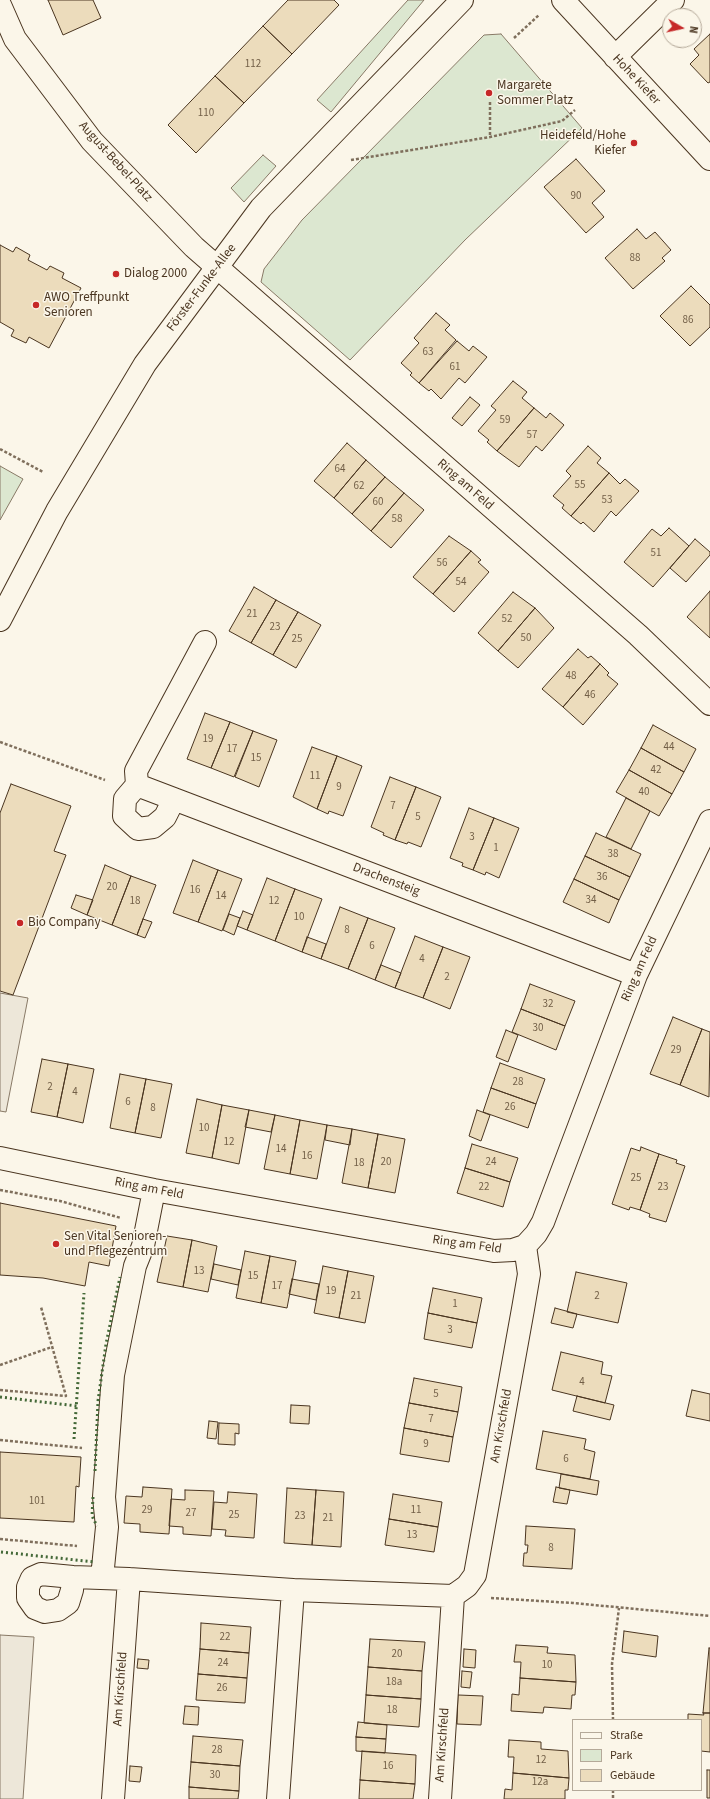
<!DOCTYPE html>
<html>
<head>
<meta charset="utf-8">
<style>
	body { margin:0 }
	#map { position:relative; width:710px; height:1799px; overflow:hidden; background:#fbf6e9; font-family:"Source Sans 3",sans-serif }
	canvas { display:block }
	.legend { position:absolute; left:572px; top:1719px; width:130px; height:72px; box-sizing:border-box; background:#fbf6e9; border:1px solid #b4a999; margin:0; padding:5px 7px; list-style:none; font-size:12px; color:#4a3520 }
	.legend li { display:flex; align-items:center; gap:8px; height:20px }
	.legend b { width:20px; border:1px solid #b4a999 }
	.north { position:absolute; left:662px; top:8px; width:40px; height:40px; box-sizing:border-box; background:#fbf6e9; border:1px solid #b4a999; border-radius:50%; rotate:99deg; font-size:11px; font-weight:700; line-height:16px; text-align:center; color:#4a3520 }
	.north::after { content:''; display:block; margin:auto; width:14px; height:18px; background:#c62828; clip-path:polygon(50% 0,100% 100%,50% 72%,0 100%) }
</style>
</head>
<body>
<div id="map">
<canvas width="710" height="1799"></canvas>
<ul class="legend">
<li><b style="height:5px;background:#fbf6e9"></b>Straße</li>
<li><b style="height:11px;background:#dce7d0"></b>Park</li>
<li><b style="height:11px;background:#ecdcbc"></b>Gebäude</li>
</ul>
<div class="north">N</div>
</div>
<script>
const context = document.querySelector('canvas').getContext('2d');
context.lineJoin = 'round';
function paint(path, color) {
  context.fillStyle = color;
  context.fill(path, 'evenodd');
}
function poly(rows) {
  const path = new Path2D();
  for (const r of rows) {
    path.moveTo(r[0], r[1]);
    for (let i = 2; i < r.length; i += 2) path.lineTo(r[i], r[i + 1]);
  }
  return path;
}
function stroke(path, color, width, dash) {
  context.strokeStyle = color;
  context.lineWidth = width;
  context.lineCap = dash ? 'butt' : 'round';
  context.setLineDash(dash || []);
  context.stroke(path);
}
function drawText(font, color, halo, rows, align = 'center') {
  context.font = font + ' "Source Sans 3",sans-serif';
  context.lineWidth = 3;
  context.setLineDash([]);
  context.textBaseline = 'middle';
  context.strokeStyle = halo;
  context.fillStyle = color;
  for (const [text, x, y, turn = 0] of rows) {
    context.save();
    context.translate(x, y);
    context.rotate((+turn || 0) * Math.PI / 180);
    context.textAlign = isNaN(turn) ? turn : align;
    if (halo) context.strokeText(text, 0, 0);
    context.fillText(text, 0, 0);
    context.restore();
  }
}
const green = poly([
	[408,0,424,0,331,112,317,100,408,0],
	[501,34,582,128,465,240,350,360,261,282,264,269,302,220,484,35,501,34],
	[263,155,276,166,244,202,231,188,263,155],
	[0,466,23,479,0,520,0,466]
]);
const parking = poly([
	[0,993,28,998,6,1112,0,1111,0,993],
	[0,1635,34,1637,23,1799,0,1799,0,1635]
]);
const building = poly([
	[48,0,93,0,101,18,63,35,48,0],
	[288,0,334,0,339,5,292,54,263,26,288,0],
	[263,26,292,54,244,103,215,76,263,26],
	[710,34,710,82,708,83,690,64,699,55,694,49,710,34],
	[215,76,244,103,196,153,168,125,215,76],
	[576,159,605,191,592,203,604,217,586,233,544,187,576,159],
	[637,229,646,239,655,232,671,250,662,258,665,261,633,289,605,258,637,229],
	[0,245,13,252,16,247,30,255,28,260,47,270,50,266,64,273,62,278,81,288,49,348,29,337,26,343,11,336,14,330,0,322,0,245],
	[691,286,710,305,710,327,690,346,660,316,691,286],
	[436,313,450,325,445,330,456,340,419,383,410,375,412,373,401,363,419,343,414,338,436,313],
	[457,341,469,351,473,346,487,357,465,383,459,378,441,399,431,389,429,391,419,383,457,341],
	[513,381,527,392,522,398,534,408,497,451,487,442,489,440,478,431,496,410,491,406,513,381],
	[470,397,480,405,462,426,452,418,470,397],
	[534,408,546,418,550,413,564,425,542,451,536,446,519,467,497,451,534,408],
	[347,443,366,460,334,498,314,481,347,443],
	[588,446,601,458,597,463,609,473,571,516,562,508,564,505,553,496,571,476,566,471,588,446],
	[366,460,385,477,352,514,334,498,366,460],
	[609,473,620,484,625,479,639,491,616,516,611,511,594,532,583,522,581,524,571,516,609,473],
	[385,477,404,493,371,531,352,514,385,477],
	[404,493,424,510,391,548,371,531,404,493],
	[669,528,689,546,653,587,624,562,652,529,661,536,669,528],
	[449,536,471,551,433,594,413,577,449,536],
	[695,539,710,552,710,555,686,582,670,568,695,539],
	[471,551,481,560,478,562,489,572,454,612,433,594,471,551],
	[254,587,276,600,251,643,229,631,254,587],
	[710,591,710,638,687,617,710,591],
	[513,592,535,608,498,651,478,633,513,592],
	[276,600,298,612,273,655,251,643,276,600],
	[535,608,554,628,518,668,498,651,535,608],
	[298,612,321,625,296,668,273,655,298,612],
	[578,649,588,658,591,656,600,664,563,707,542,689,578,649],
	[600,664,609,673,607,675,618,684,583,725,563,707,600,664],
	[205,713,230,722,211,768,187,759,205,713],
	[230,722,253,731,234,777,211,768,230,722],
	[653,725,696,749,684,772,641,748,653,725],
	[253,731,277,740,259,787,235,777,253,731],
	[312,747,337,756,317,809,293,797,312,747],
	[641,748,684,772,672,794,629,770,641,748],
	[337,756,362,766,343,816,329,811,328,814,317,809,337,756],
	[629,770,672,794,659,816,616,792,629,770],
	[390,777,416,787,395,840,383,835,384,833,371,827,390,777],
	[11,784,71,806,54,851,66,855,13,995,0,991,0,813,11,784],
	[416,787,441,797,421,847,408,842,407,844,395,840,416,787],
	[626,798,650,811,631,849,606,837,626,798],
	[469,808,494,818,473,870,462,866,463,863,450,858,469,808],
	[494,818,519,828,499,878,486,872,485,875,473,870,494,818],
	[596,833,641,854,630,877,585,856,596,833],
	[585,856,630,877,619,900,574,879,585,856],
	[193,860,218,870,198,922,173,913,193,860],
	[105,865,131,876,112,925,87,915,105,865],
	[218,870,242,879,222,931,198,922,218,870],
	[131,876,156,885,137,935,112,925,131,876],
	[267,878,295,889,275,941,247,930,267,878],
	[574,879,619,900,609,923,563,902,574,879],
	[295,889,322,899,302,952,275,941,295,889],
	[76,895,93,900,87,915,71,908,76,895],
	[340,907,368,918,348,969,321,959,340,907],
	[243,911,253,915,247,930,237,926,243,911],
	[229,914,240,918,234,935,223,930,229,914],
	[368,918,395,928,375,980,348,969,368,918],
	[143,919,152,922,145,938,137,935,143,919],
	[415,936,443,947,423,998,395,988,415,936],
	[307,937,326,944,321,959,302,952,307,937],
	[443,947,470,957,450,1009,423,998,443,947],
	[381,965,401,973,395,988,375,980,381,965],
	[530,984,575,1001,565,1026,521,1009,530,984],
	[521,1009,565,1026,556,1050,512,1032,521,1009],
	[673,1017,702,1029,680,1085,650,1074,673,1017],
	[702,1029,710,1032,709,1097,680,1085,702,1029],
	[506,1030,518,1035,508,1062,496,1057,506,1030],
	[42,1059,68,1064,57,1117,31,1112,42,1059],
	[500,1063,545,1079,536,1104,491,1088,500,1063],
	[68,1064,94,1069,83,1123,57,1117,68,1064],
	[120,1074,146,1079,135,1133,110,1128,120,1074],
	[146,1079,172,1084,161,1138,135,1133,146,1079],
	[491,1088,536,1104,528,1128,483,1112,491,1088],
	[197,1099,222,1105,212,1158,186,1153,197,1099],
	[222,1105,249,1110,239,1164,212,1158,222,1105],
	[249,1110,275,1115,271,1132,245,1127,249,1110],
	[477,1110,490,1115,481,1141,469,1136,477,1110],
	[275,1115,300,1120,290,1174,264,1169,275,1115],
	[300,1120,327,1125,317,1179,290,1174,300,1120],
	[327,1125,352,1129,350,1145,325,1140,327,1125],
	[352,1129,378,1134,368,1188,342,1183,352,1129],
	[378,1134,405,1139,395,1193,368,1188,378,1134],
	[472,1144,518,1158,510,1182,465,1168,472,1144],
	[641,1147,659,1154,640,1210,630,1207,629,1210,612,1204,631,1148,640,1151,641,1147],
	[659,1154,677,1160,676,1163,685,1166,666,1222,649,1217,650,1214,640,1210,659,1154],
	[465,1168,510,1182,503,1207,457,1193,465,1168],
	[0,1203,116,1226,109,1266,89,1262,85,1286,43,1278,0,1275,0,1203],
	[167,1236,192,1240,183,1287,157,1282,167,1236],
	[192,1240,217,1246,208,1292,183,1287,192,1240],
	[245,1251,270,1256,261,1303,236,1298,245,1251],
	[270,1256,296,1261,287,1308,261,1303,270,1256],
	[214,1264,241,1270,238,1285,211,1279,214,1264],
	[323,1266,348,1271,339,1318,314,1313,323,1266],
	[348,1271,374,1276,365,1323,339,1318,348,1271],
	[576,1272,627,1283,618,1323,567,1312,576,1272],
	[292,1279,319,1284,316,1300,289,1294,292,1279],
	[433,1288,482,1298,477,1323,428,1313,433,1288],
	[555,1308,577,1314,573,1328,551,1323,555,1308],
	[428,1313,477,1323,472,1348,424,1339,428,1313],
	[561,1352,603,1362,601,1374,612,1376,605,1403,552,1390,561,1352],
	[414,1378,462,1387,458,1412,409,1403,414,1378],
	[692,1390,710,1394,710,1421,686,1416,692,1390],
	[577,1396,614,1405,610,1420,573,1411,577,1396],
	[409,1403,458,1412,453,1437,404,1428,409,1403],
	[291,1405,310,1406,309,1424,290,1423,291,1405],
	[209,1421,218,1422,216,1439,207,1438,209,1421],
	[219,1423,239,1424,239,1434,235,1433,235,1445,218,1444,219,1423],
	[404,1428,453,1437,449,1462,400,1454,404,1428],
	[543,1431,586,1439,584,1449,595,1452,590,1479,536,1469,543,1431],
	[0,1452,81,1457,79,1487,76,1486,74,1522,0,1518,0,1452],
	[561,1474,599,1481,597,1495,559,1488,561,1474],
	[143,1487,172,1489,169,1534,140,1532,140,1524,124,1523,126,1496,142,1497,143,1487],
	[556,1487,570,1490,567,1504,553,1502,556,1487],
	[287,1488,316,1490,312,1545,284,1543,287,1488],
	[185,1490,214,1491,211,1536,183,1534,183,1527,169,1526,171,1499,185,1500,185,1490],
	[316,1490,344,1492,341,1547,312,1545,316,1490],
	[228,1492,257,1494,254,1538,225,1536,226,1530,212,1529,214,1502,227,1503,228,1492],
	[393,1494,442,1502,438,1527,389,1519,393,1494],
	[389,1519,438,1527,434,1552,385,1545,389,1519],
	[526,1526,575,1529,572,1569,523,1566,524,1553,527,1553,528,1545,525,1545,526,1526],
	[201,1623,251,1627,249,1653,200,1649,201,1623],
	[624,1631,658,1636,656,1657,622,1652,624,1631],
	[370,1639,425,1642,422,1671,368,1667,370,1639],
	[516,1645,548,1647,547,1653,575,1655,576,1682,520,1678,521,1662,514,1662,516,1645],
	[709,1648,710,1648,710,1713,703,1713,709,1648],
	[200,1649,249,1653,247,1678,198,1674,200,1649],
	[464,1649,476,1650,475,1668,463,1667,464,1649],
	[138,1659,149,1660,148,1669,137,1668,138,1659],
	[368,1667,422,1671,421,1699,366,1695,368,1667],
	[462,1671,472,1672,470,1688,461,1687,462,1671],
	[198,1674,247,1678,245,1703,196,1700,198,1674],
	[520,1678,576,1682,575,1695,572,1695,571,1709,544,1707,543,1713,511,1711,512,1694,519,1695,520,1678],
	[366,1695,421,1699,419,1727,364,1723,366,1695],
	[458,1695,483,1696,481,1725,457,1724,458,1695],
	[185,1706,199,1707,198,1725,183,1724,185,1706],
	[703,1713,710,1713,710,1752,701,1751,701,1720,688,1720,688,1714,704,1715,703,1713],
	[358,1722,387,1725,386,1739,356,1737,358,1722],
	[193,1736,243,1740,240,1766,191,1762,193,1736],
	[356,1737,386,1739,385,1753,356,1751,356,1737],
	[509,1740,541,1742,541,1749,568,1751,569,1778,513,1773,514,1757,508,1757,509,1740],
	[362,1751,416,1755,415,1784,360,1780,362,1751],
	[191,1762,240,1766,239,1791,189,1787,191,1762],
	[130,1766,142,1767,140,1782,129,1781,130,1766],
	[707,1770,710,1770,710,1798,707,1798,707,1770],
	[513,1773,569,1778,568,1790,565,1790,565,1799,504,1799,505,1789,512,1790,513,1773],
	[360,1780,415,1784,413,1799,359,1799,360,1780],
	[189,1787,239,1791,238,1799,189,1799,189,1787]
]);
const path = poly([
	[514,38,539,15],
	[490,102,490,137],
	[351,160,490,137,562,121,575,110],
	[0,449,43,472],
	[0,742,105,780],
	[0,1190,60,1201,121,1218],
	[0,1365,52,1347],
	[0,1390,66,1396,41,1307],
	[0,1440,82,1448],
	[0,1539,77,1546],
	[491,1598,573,1603,710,1616],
	[613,1720,612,1664,619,1608],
	[613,1790,613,1799]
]);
const minor = poly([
	[563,0,710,159],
	[0,5,15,39,92,141,194,247,638,635,710,704],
	[615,57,673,0],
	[0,620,57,511,145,364,261,208,462,0],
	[137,785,636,975],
	[174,799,165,817,153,827,138,829,124,816,125,799,137,785,136,771,205,642],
	[0,1158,154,1190,494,1251,513,1250,525,1246,536,1234,543,1222,636,975,710,821],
	[73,1577,72,1590,68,1603,58,1610,45,1612,35,1608,28,1598,28,1587,32,1578,41,1574,73,1577,129,1579,293,1590,453,1596,467,1586,475,1575,523,1309,529,1274,525,1246],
	[102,1578,107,1527,104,1497,113,1375,135,1266,143,1246,154,1190],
	[113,1799,129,1579],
	[278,1799,293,1590],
	[440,1799,453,1596]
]);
const hedge = poly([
	[0,1397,77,1406],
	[74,1439,84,1293],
	[95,1471,98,1401,106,1344,120,1277],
	[93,1497,92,1516,97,1526],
	[1,1552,95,1562]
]);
const markers = [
	[489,93,4,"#c62828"],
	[634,143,4,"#c62828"],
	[116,274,4,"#c62828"],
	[36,305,4,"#c62828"],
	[20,923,4,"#c62828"],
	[56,1244,4,"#c62828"]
];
const numberNames = [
	["112",253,65],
	["110",206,114],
	["90",576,197],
	["88",635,259],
	["86",688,321],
	["63",428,353],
	["61",455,368],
	["59",505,421],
	["57",532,436],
	["64",340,470],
	["55",580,486],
	["62",359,487],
	["53",607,501],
	["60",378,503],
	["58",397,520],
	["51",656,554],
	["56",442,564],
	["54",461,583],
	["21",252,615],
	["52",507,620],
	["23",275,628],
	["50",526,639],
	["25",297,640],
	["48",571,677],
	["46",590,696],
	["19",208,740],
	["44",669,748],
	["17",232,750],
	["15",256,759],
	["42",656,771],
	["11",315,777],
	["9",339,788],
	["40",644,793],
	["7",393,807],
	["5",418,818],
	["3",472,838],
	["1",496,849],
	["38",613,855],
	["36",602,878],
	["20",112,888],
	["16",195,891],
	["14",221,897],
	["34",591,901],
	["18",135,902],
	["12",274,902],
	["10",299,918],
	["8",347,931],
	["6",372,947],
	["4",422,960],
	["2",447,978],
	["32",548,1005],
	["30",538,1029],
	["29",676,1051],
	["28",518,1083],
	["2",50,1088],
	["4",75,1093],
	["6",128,1103],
	["26",510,1108],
	["8",153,1109],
	["10",204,1129],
	["12",229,1143],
	["14",281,1150],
	["16",307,1157],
	["20",386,1163],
	["24",491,1163],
	["18",359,1164],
	["25",636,1179],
	["22",484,1188],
	["23",663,1188],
	["13",199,1272],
	["15",253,1277],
	["17",277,1287],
	["19",331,1292],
	["21",356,1297],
	["2",597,1297],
	["1",455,1305],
	["3",450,1331],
	["4",582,1383],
	["5",436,1395],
	["7",431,1420],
	["9",426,1445],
	["6",566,1460],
	["101",37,1502],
	["29",147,1511],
	["11",416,1511],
	["27",191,1514],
	["25",234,1516],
	["23",300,1517],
	["21",328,1519],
	["13",412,1536],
	["8",551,1549],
	["22",225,1638],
	["20",397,1655],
	["24",223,1664],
	["10",547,1666],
	["18a",394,1683],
	["26",222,1689],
	["18",392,1711],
	["28",217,1751],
	["12",541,1761],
	["16",388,1767],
	["30",215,1776],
	["12a",540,1783]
];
const streetNames = [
	["Hohe Kiefer",636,80,47],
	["August-Bebel-Platz",115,162,48],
	["Förster-Funke-Allee",202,288,-53],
	["Ring am Feld",465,485,41],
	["Drachensteig",386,880,21],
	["Ring am Feld",640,969,-66],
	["Ring am Feld",149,1189,11],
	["Ring am Feld",467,1245,8],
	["Am Kirschfeld",502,1426,-80],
	["Am Kirschfeld",121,1689,-86],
	["Am Kirschfeld",443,1745,-86]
];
const poiNames = [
	["Margarete",497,86],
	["Sommer Platz",497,101],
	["Heidefeld/Hohe",626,136,"right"],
	["Kiefer",626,151,"right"],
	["Dialog 2000",124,274],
	["AWO Treffpunkt",44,298],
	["Senioren",44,313],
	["Bio Company",28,923],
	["Sen Vital Senioren-",64,1237],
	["und Pflegezentrum",64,1252]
];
paint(green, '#dce7d0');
stroke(green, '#887966', 1);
paint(parking, '#ede7d9');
stroke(parking, '#887966', 1);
paint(building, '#ecdcbc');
stroke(building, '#4a3520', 1);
stroke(minor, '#4a3520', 24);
stroke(path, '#7f6f5c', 2.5, [3, 2]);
stroke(minor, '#fbf6e9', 22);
stroke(hedge, '#436837', 3, [2, 3]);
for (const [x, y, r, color] of markers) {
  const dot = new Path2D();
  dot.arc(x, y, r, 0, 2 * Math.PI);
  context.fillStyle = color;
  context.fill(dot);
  stroke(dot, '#fbf6e9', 1.5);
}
drawText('11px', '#725f47', null, numberNames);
drawText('13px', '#4a3520', '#fbf6e9', streetNames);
drawText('13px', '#4a3520', '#fbf6e9', poiNames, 'left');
</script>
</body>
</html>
